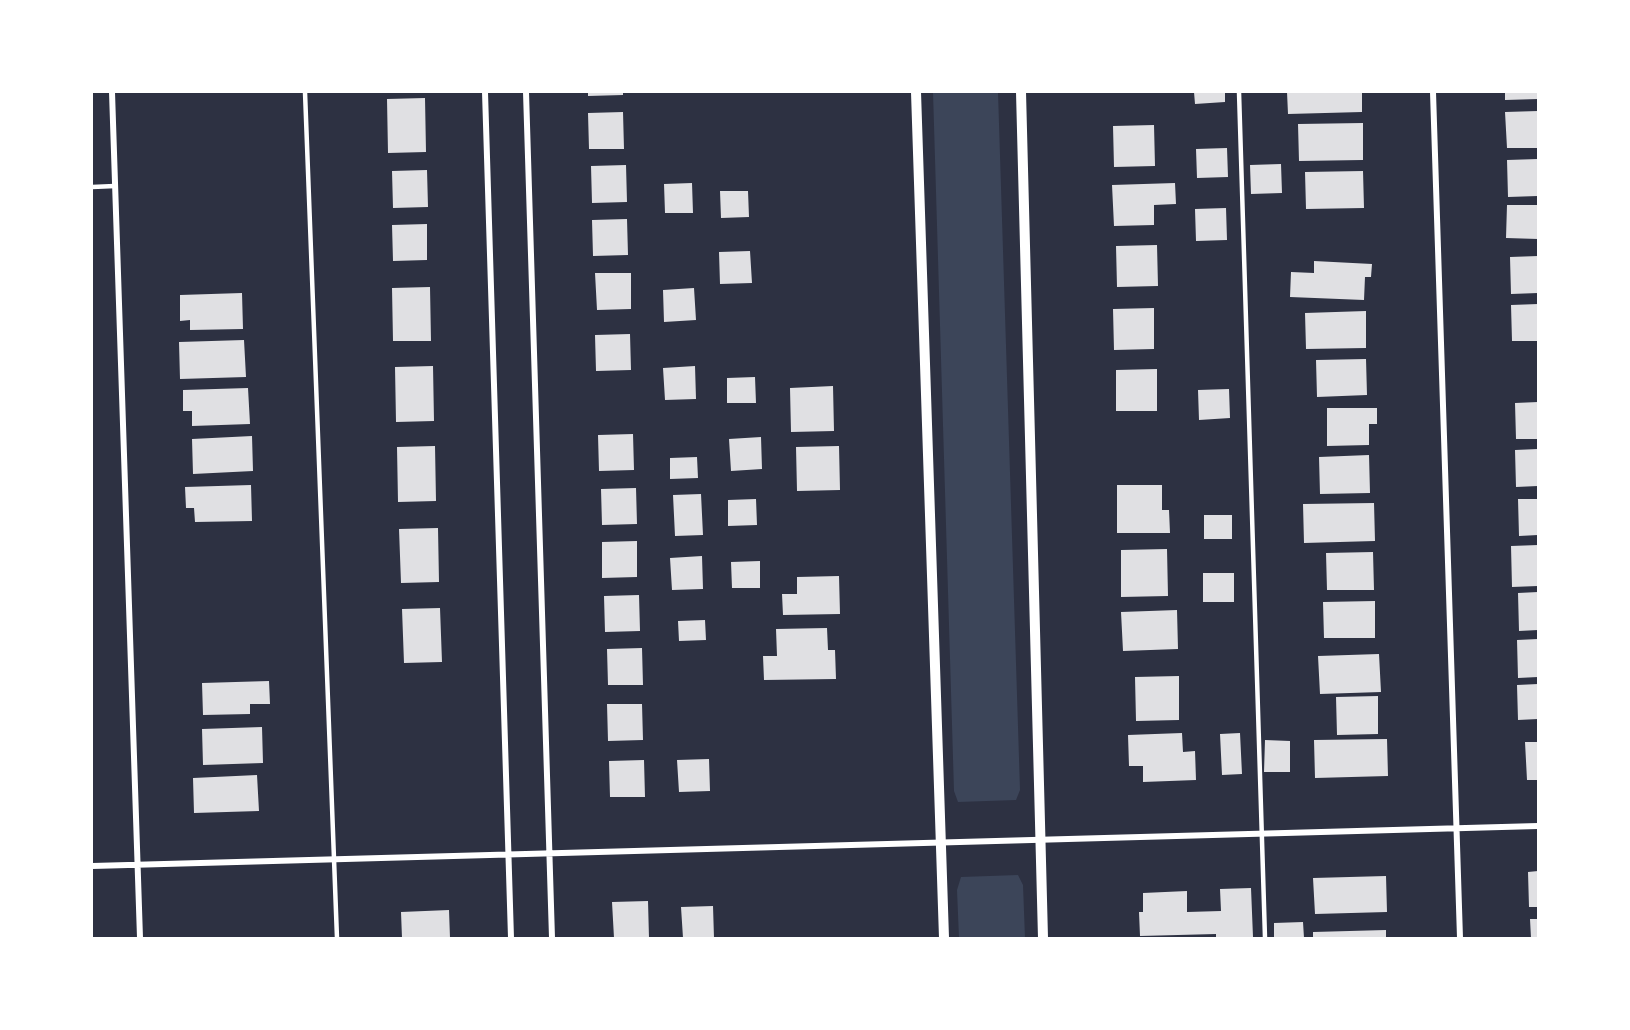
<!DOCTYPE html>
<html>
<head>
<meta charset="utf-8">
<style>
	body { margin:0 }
	#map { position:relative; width:1630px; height:1030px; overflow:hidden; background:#2d3142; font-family:Barlow,sans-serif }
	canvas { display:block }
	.frame { position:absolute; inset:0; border:93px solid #fff; pointer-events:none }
</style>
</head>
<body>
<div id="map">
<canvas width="1630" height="1030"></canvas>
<div class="frame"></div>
</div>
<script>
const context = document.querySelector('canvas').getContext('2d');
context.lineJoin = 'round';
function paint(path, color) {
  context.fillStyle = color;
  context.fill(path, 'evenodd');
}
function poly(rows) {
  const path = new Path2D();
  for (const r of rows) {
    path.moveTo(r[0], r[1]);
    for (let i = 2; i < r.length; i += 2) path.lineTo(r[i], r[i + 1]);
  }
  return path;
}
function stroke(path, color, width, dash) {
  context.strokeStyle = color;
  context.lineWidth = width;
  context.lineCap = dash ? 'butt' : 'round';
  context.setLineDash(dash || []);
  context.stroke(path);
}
const green = poly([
	[933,92,998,92,1020,790,1016,800,958,802,954,791],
	[1018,875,1023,885,1025,938,959,938,957,890,961,877]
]);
const building = poly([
	[588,92,623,92,623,95,588,96],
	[1194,92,1225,92,1225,102,1195,104],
	[1287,92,1362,92,1362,112,1288,114],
	[1505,92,1538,92,1538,99,1505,100],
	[425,98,426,152,388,153,387,99],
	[1538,111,1538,148,1507,148,1505,112],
	[623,112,624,149,589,149,588,113],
	[1363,123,1363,160,1299,161,1298,124],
	[1154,125,1155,166,1114,167,1113,126],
	[1227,148,1228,177,1197,178,1196,149],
	[1538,159,1538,196,1508,197,1507,160],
	[1281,164,1282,193,1251,194,1250,165],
	[626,165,627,202,592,203,591,166],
	[427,170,428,207,393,208,392,171],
	[1363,171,1364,208,1306,209,1305,172],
	[692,183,693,213,665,213,664,184],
	[1175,183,1176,204,1154,205,1154,225,1114,226,1112,185],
	[720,191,748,191,749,217,721,218],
	[1507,205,1538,205,1538,239,1506,238],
	[1226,208,1227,240,1196,241,1195,209],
	[627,219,628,255,593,256,592,220],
	[427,224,427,260,393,261,392,225],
	[1157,245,1158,286,1117,287,1116,246],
	[750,251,752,283,720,284,719,252],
	[1538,256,1538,293,1511,294,1510,257],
	[1314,261,1372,264,1371,277,1365,277,1364,300,1290,297,1291,272,1314,273],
	[595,273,631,273,631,309,597,310],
	[430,287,431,341,393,341,392,288],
	[694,288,696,320,664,322,663,290],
	[242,293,243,329,190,330,190,320,180,321,180,295],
	[1538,304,1538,341,1512,341,1511,305],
	[1154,308,1154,349,1114,350,1113,309],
	[1366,311,1366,348,1306,349,1305,313],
	[630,334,631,370,596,371,595,335],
	[244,340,246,377,180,379,179,342],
	[1366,359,1367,395,1317,397,1316,360],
	[433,366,434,421,396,422,395,367],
	[695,366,696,399,665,400,663,368],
	[1157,369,1157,411,1116,411,1116,370],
	[755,377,756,403,727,403,727,378],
	[833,386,834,431,791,432,790,388],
	[248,388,250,424,192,426,192,411,183,411,183,390],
	[1229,389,1230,418,1199,420,1198,390],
	[1538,402,1538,439,1516,439,1515,403],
	[1327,408,1377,408,1377,424,1369,424,1369,445,1327,446],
	[633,434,634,470,599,471,598,435],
	[252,436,253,471,193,474,192,439],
	[761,437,762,469,731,471,729,439],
	[435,446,436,501,398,502,397,447],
	[839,446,840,490,797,491,796,447],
	[1538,449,1538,486,1516,487,1515,450],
	[1369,455,1370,493,1320,494,1319,457],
	[697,457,698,478,670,479,670,458],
	[251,485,252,521,195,522,194,508,186,508,185,487],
	[1117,485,1162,485,1162,510,1169,510,1170,533,1117,533],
	[636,488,637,524,602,525,601,489],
	[701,494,703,535,675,536,673,495],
	[756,499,757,525,728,526,728,500],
	[1518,499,1538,499,1538,535,1519,536],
	[1374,503,1375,541,1304,543,1303,504],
	[1204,515,1232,515,1232,539,1204,539],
	[438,528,439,582,401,583,399,529],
	[637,541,637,577,602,578,602,542],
	[1538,545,1538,586,1512,587,1511,546],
	[1167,549,1168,596,1121,597,1121,550],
	[1373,552,1374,590,1327,590,1326,553],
	[702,556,703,589,672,590,670,558],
	[760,561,760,588,732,588,731,562],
	[1203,573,1234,573,1234,602,1203,602],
	[839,576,840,614,783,615,782,594,797,594,797,577],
	[1538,592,1538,630,1519,631,1518,593],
	[639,595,640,631,605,632,604,596],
	[1375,601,1375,638,1324,638,1323,602],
	[440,608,442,662,404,663,402,609],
	[1177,610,1178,649,1123,651,1121,612],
	[705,620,706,640,679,641,678,621],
	[827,628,828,650,835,650,836,679,764,680,763,656,777,656,776,629],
	[1538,639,1538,677,1518,678,1517,640],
	[642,648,643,685,608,685,607,649],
	[1379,654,1381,692,1320,694,1318,656],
	[1179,676,1179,720,1136,721,1135,677],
	[269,681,270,704,250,704,250,714,203,715,202,683],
	[1538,684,1538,719,1518,720,1517,685],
	[1378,696,1378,734,1337,735,1336,697],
	[607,704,642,704,643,740,608,741],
	[262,727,263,763,203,765,202,729],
	[1182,733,1183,752,1195,751,1196,780,1143,782,1143,766,1129,766,1128,735],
	[1240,733,1242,774,1222,775,1220,734],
	[1387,739,1388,776,1315,778,1314,740],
	[1265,740,1290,741,1290,772,1264,772],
	[1525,742,1538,742,1538,780,1527,780],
	[709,759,710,791,679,792,677,760],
	[644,760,645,797,610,797,609,761],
	[257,775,259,811,194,813,193,778],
	[1538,871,1538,907,1529,907,1528,872],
	[1386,876,1387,912,1315,914,1313,878],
	[1251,888,1253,937,1216,938,1216,934,1140,936,1139,912,1143,912,1143,893,1187,891,1187,912,1221,911,1220,889],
	[648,901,649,938,614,938,612,902],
	[713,906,714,938,683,938,681,907],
	[449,910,450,938,402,938,401,912],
	[1530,919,1538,919,1538,938,1531,938],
	[1303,922,1304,938,1274,938,1274,923],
	[1386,930,1386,938,1313,938,1313,932]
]);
const service = poly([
	[305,92,337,938],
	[1239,92,1265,938],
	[92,187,115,186]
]);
const minor = poly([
	[112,92,140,938],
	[485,92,511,938],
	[526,92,552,938],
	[1433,92,1460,938],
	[92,866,1538,826]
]);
const tertiary = poly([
	[916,92,944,938],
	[1021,92,1043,938]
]);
paint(green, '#3c4559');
paint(building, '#e0e0e3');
stroke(service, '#fff', 4.5);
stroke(minor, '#fff', 6);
stroke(tertiary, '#fff', 10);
</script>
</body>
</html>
